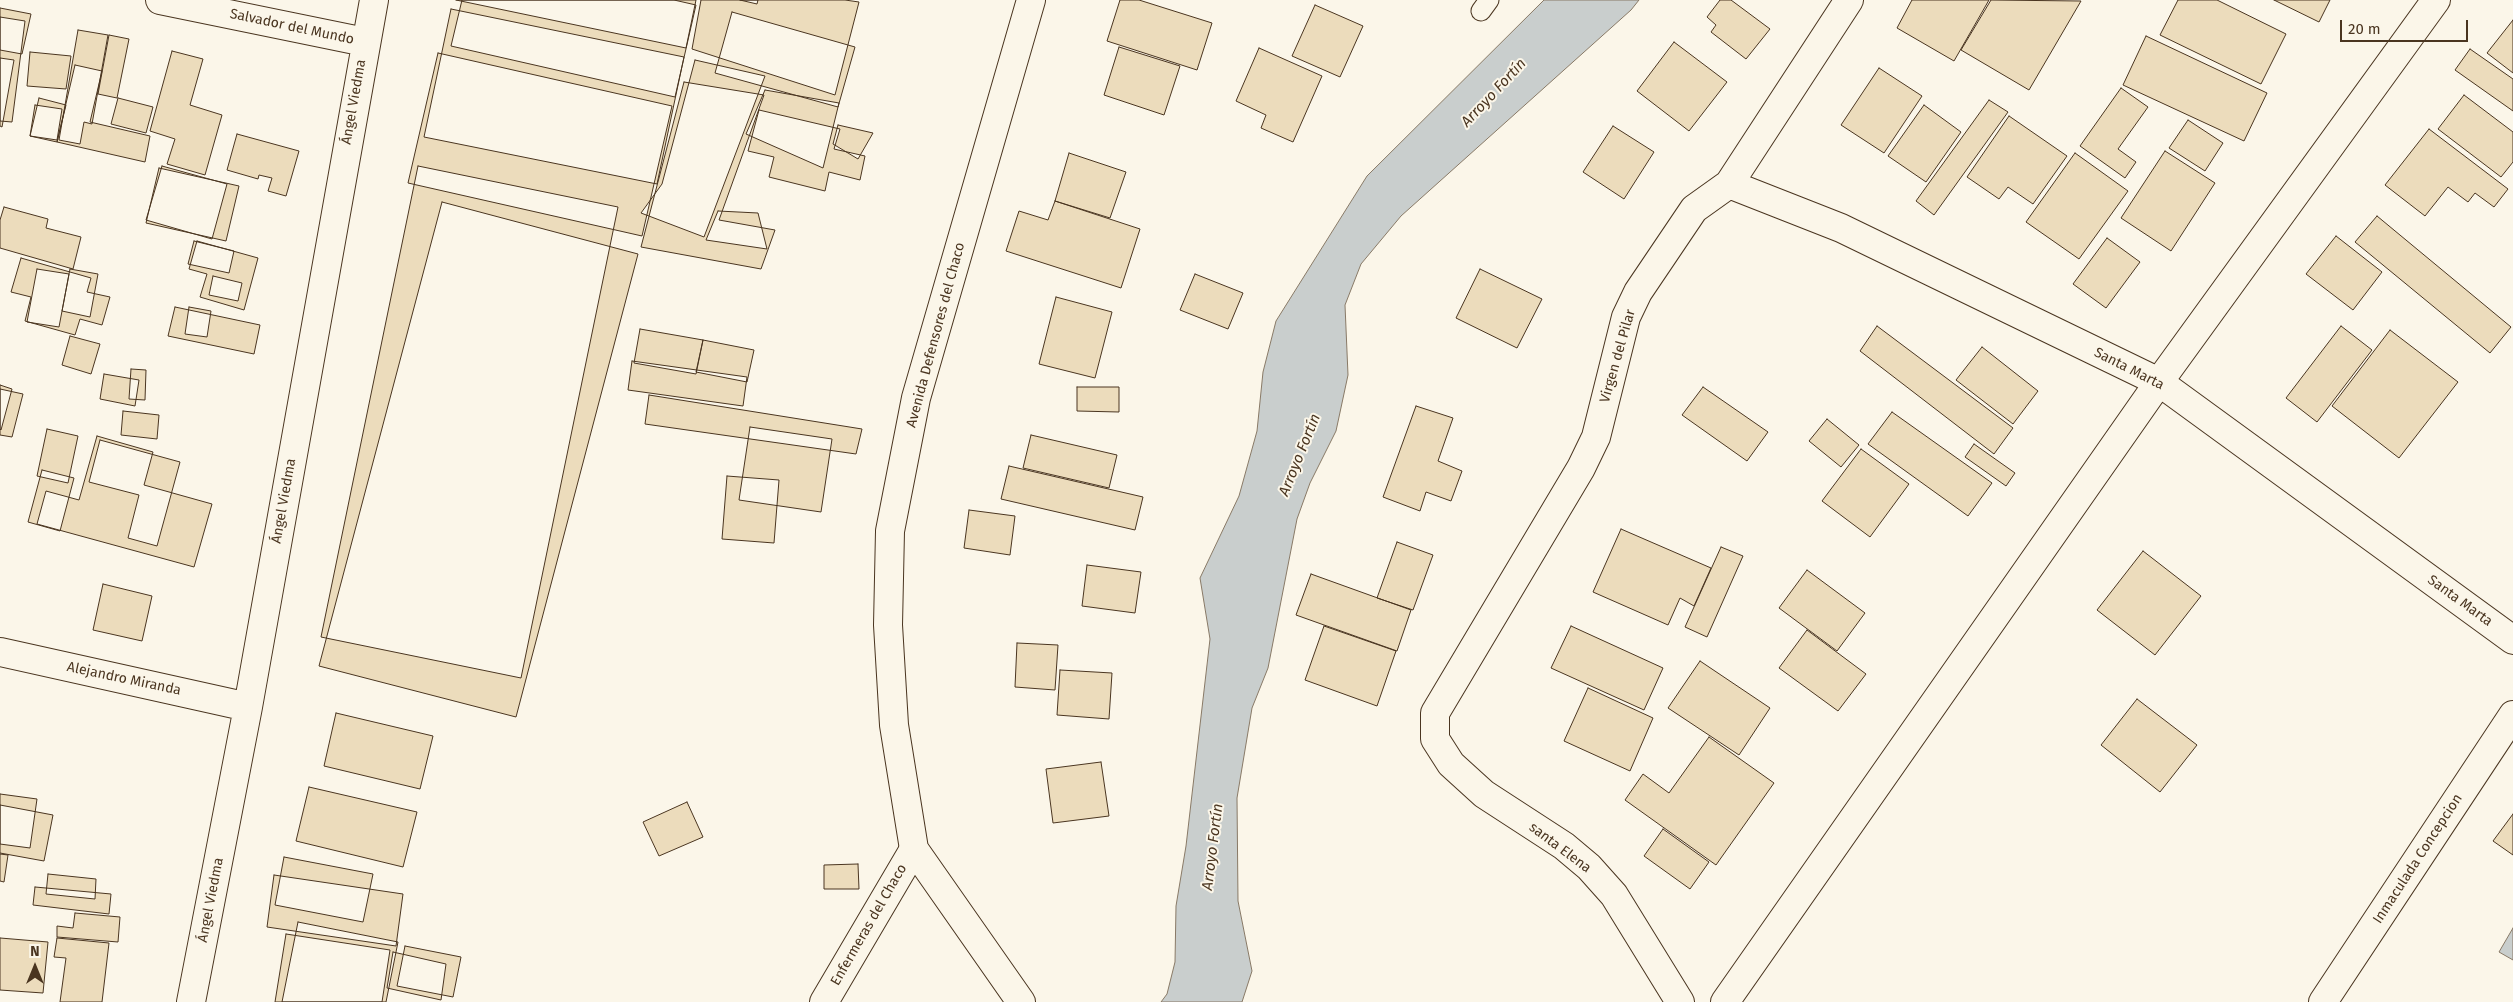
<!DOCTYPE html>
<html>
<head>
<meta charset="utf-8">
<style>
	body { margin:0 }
	#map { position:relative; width:2513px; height:1002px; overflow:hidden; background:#fbf6e9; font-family:"Fira Sans",sans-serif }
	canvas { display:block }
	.north { position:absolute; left:10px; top:942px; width:50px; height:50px; -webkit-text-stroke:4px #fbf6e9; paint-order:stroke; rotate:0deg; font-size:14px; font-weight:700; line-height:20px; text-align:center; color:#4a3520 }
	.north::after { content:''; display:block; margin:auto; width:18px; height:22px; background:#4a3520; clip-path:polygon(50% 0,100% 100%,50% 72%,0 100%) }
	.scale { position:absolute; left:2340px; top:20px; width:128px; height:22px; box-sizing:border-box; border:2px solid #4a3520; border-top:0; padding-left:6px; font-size:15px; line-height:18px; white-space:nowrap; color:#4a3520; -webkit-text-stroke:4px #fbf6e9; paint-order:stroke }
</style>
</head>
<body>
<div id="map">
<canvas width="2513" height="1002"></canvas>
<div class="north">N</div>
<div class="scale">20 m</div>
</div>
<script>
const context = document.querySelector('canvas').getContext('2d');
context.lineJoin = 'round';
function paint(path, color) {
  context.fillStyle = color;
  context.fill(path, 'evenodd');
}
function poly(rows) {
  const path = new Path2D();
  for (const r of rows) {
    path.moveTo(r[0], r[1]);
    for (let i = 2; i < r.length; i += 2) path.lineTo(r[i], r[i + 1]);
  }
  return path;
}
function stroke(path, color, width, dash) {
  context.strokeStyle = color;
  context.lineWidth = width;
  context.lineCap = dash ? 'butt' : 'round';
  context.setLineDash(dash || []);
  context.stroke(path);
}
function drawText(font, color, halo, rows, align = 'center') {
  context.font = font + ' "Fira Sans",sans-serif';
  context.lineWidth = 4;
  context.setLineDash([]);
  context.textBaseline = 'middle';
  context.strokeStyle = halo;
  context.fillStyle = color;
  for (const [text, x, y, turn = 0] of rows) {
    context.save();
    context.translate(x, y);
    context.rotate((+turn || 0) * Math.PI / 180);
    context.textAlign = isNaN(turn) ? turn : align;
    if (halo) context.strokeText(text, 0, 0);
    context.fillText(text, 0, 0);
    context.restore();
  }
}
const water = poly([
	[1544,0,1639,0,1631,10,1401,216,1361,264,1345,305,1348,375,1336,431,1310,483,1297,519,1268,668,1252,708,1237,798,1238,901,1252,971,1242,1002,1161,1002,1167,994,1175,962,1176,906,1186,846,1210,639,1200,578,1239,496,1257,431,1263,372,1276,321,1367,176,1544,0],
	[2513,928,2513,960,2499,952,2513,928]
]);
const building = poly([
	[456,0,696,0,686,48,456,0],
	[462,0,674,0,696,5,675,97,451,46,462,0],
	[701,0,845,0,859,2,835,95,692,49,701,0],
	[740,0,758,0,757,4,740,0],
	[1120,0,1139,0,1212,23,1197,70,1107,41,1120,0],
	[1720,0,1731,0,1770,29,1746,59,1711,32,1716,25,1707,17,1720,0],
	[1912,0,1989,0,1954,61,1897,28,1912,0],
	[1991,0,2081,1,2029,90,1961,50,1991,0],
	[2178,0,2217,0,2286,34,2261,84,2160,35,2178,0],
	[2274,0,2330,0,2319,22,2274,0],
	[1315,5,1363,26,1340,77,1292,56,1315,5],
	[0,8,31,14,22,54,0,50,0,8],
	[451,9,684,57,657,184,424,137,451,9],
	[732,12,855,47,838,107,715,73,732,12],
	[0,17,25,21,12,122,0,121,0,17],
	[2513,20,2513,73,2487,53,2513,20],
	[78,30,108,35,92,124,84,122,80,144,59,140,78,30],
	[109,35,129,39,117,98,98,94,109,35],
	[2146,36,2267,93,2244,141,2123,85,2146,36],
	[1674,42,1727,82,1689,131,1637,91,1674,42],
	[1119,47,1180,66,1164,115,1104,95,1119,47],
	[1259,48,1322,76,1293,142,1261,128,1266,115,1236,101,1259,48],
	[2470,49,2513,79,2513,111,2455,70,2470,49],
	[172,51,203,59,190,105,222,115,205,175,167,164,175,139,150,131,172,51],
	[30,52,71,56,66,89,27,86,30,52],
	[438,53,672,106,642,236,408,183,438,53],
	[0,58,14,60,2,127,0,126,0,58],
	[695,60,765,76,704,237,641,213,662,184,695,60],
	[75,65,102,71,90,122,150,136,145,162,57,142,75,65],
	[1879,68,1922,96,1884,153,1841,125,1879,68],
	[684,82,764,95,719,220,775,230,761,269,641,247,684,82],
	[2121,88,2148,107,2118,149,2136,162,2125,178,2080,146,2121,88],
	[765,90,839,103,823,168,746,134,765,90],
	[2464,95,2513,132,2513,162,2501,177,2438,129,2464,95],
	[39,98,66,105,57,142,30,136,39,98],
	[118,98,153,107,146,133,111,124,118,98],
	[1989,100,2008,112,1934,215,1916,201,1989,100],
	[35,105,62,109,57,140,30,136,35,105],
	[1924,105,1961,132,1926,182,1888,156,1924,105],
	[759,110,840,129,834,149,865,156,860,180,829,172,825,191,769,177,774,157,748,151,759,110],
	[2009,116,2067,156,2033,204,2008,187,1999,199,1967,177,2009,116],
	[2188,120,2223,143,2205,171,2169,148,2188,120],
	[838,125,873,133,858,159,833,144,838,125],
	[1613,126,1654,152,1624,199,1583,172,1613,126],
	[2429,129,2508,189,2494,207,2475,193,2468,202,2448,187,2425,216,2385,185,2429,129],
	[237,134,299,151,286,196,268,191,272,178,259,175,258,179,227,170,237,134],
	[2165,151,2215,183,2171,251,2121,218,2165,151],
	[1069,153,1126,172,1110,218,1055,201,1069,153],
	[2075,153,2128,191,2079,259,2026,222,2075,153],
	[162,166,227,184,212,239,146,220,162,166],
	[418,166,618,207,521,678,321,637,418,166],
	[159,168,239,186,226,241,146,223,159,168],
	[1055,201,1140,229,1121,288,1006,251,1019,211,1048,220,1055,201],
	[442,202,638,254,516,717,319,666,442,202],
	[4,207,48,219,46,228,81,237,73,269,0,248,0,220,4,207],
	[718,211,758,213,767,249,706,240,718,211],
	[2377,216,2511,327,2490,353,2355,242,2377,216],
	[2336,236,2382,272,2353,310,2306,274,2336,236],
	[2107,238,2140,262,2106,308,2073,284,2107,238],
	[194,241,234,251,229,273,188,264,194,241],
	[197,241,258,258,244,310,200,297,207,274,189,269,197,241],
	[21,258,91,278,87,292,110,297,102,325,80,319,75,335,25,321,31,297,11,292,21,258],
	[37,269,69,274,59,327,27,322,37,269],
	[70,269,98,274,90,317,62,311,70,269],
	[1480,269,1542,299,1517,348,1456,318,1480,269],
	[1195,274,1243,293,1228,329,1180,310,1195,274],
	[213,276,242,283,238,301,209,295,213,276],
	[1056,297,1112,312,1095,378,1039,364,1056,297],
	[175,307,260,325,254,354,168,336,175,307],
	[189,307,211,311,207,337,185,334,189,307],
	[1877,326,2013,428,1994,454,1860,351,1877,326],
	[2341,326,2372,350,2317,422,2286,398,2341,326],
	[640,329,703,340,696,374,634,363,640,329],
	[2390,330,2458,382,2399,458,2332,406,2390,330],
	[70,336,100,344,91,374,62,365,70,336],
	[703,340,754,350,747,382,696,372,703,340],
	[1982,347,2038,391,2013,424,1956,380,1982,347],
	[632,361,747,377,743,406,628,390,632,361],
	[131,369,146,370,145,400,129,399,131,369],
	[104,374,139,380,135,406,100,399,104,374],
	[0,385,12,389,1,430,0,429,0,385],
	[1077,387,1119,387,1119,412,1077,411,1077,387],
	[1703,387,1768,432,1747,461,1682,415,1703,387],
	[0,389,23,394,12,437,0,435,0,389],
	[649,395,862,429,856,454,645,424,649,395],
	[1416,406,1453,418,1438,461,1462,471,1451,501,1426,492,1420,511,1383,497,1416,406],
	[123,411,159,415,157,439,121,435,123,411],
	[1892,412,1992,483,1968,516,1868,444,1892,412],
	[1827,419,1859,445,1841,467,1809,441,1827,419],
	[750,427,832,439,821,512,739,500,750,427],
	[47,429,78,436,68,483,37,476,47,429],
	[1031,435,1117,455,1109,488,1023,468,1031,435],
	[97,436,153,452,144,485,212,504,194,567,37,524,46,491,79,500,97,436],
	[100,440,180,462,157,546,128,538,139,495,89,482,100,440],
	[1974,444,2015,473,2006,486,1965,457,1974,444],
	[1861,449,1909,484,1870,537,1822,501,1861,449],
	[1009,466,1143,497,1135,530,1001,499,1009,466],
	[42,470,74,478,60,531,28,522,42,470],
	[727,476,779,480,774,543,722,539,727,476],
	[969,510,1015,516,1010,555,964,548,969,510],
	[1621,529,1711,568,1694,606,1680,598,1668,625,1593,592,1621,529],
	[1397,542,1433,555,1413,610,1377,598,1397,542],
	[1721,547,1743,556,1707,637,1685,627,1721,547],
	[2143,551,2201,596,2155,655,2097,610,2143,551],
	[1087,565,1141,572,1135,613,1082,606,1087,565],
	[1807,570,1865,613,1837,651,1779,608,1807,570],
	[1311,574,1411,610,1397,651,1296,615,1311,574],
	[103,584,152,596,142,641,93,630,103,584],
	[1324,626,1396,651,1377,706,1305,680,1324,626],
	[1571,626,1663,668,1644,710,1551,668,1571,626],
	[1807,630,1866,674,1838,711,1779,668,1807,630],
	[1017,643,1058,645,1055,690,1015,687,1017,643],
	[1700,661,1770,708,1739,755,1668,708,1700,661],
	[1060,670,1112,673,1109,719,1057,715,1060,670],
	[1588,688,1653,718,1630,771,1564,741,1588,688],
	[2137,699,2197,745,2160,792,2101,745,2137,699],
	[336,713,433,736,420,789,324,766,336,713],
	[1709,737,1774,783,1716,865,1625,800,1643,774,1669,793,1709,737],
	[1101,762,1109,816,1053,823,1046,769,1101,762],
	[309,787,417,812,403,867,296,841,309,787],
	[0,794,37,799,30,848,0,844,0,794],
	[687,802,703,837,659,856,643,822,687,802],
	[0,805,53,815,44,861,0,853,0,805],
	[2513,814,2513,855,2493,841,2513,814],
	[1663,829,1709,862,1690,889,1644,856,1663,829],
	[0,854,8,855,4,882,0,881,0,854],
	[284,857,373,874,363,922,275,905,284,857],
	[858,864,859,889,824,889,824,865,858,864],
	[48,874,96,879,95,899,46,894,48,874],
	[274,875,403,894,396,946,267,927,274,875],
	[35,887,111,894,109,914,33,905,35,887],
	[75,913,120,917,118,942,57,937,57,926,73,928,75,913],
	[298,922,398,942,386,1002,282,1002,298,922],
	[286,934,390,950,382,1002,275,1002,286,934],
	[0,938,48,942,43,993,0,990,0,938],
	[57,938,109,943,102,1002,60,1002,66,958,54,957,57,938],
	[405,946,461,957,453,997,397,986,405,946],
	[393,952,446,964,441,1000,387,988,393,952]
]);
const service = poly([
	[1481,11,1489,0]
]);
const minor = poly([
	[160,0,365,42],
	[1729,184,1841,228,2159,382,2513,640],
	[0,652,248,707],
	[191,1002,248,707,374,0],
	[1680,1002,1614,895,1589,867,1564,846,1484,794,1451,764,1435,739,1435,713,1581,468,1596,437,1626,317,1638,292,1694,209,1729,184,1849,0],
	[1725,1002,2159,382,2436,0],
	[2323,1002,2513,715]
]);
const tertiary = poly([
	[824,1002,914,849]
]);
const secondary = poly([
	[1021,1002,914,849,894,725,888,625,890,531,916,398,1031,0]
]);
const streetNames = [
	["Salvador del Mundo",292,27,12],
	["Ángel Viedma",354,102,-80],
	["Avenida Defensores del Chaco",936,335,-75],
	["Virgen del Pilar",1618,356,-74],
	["Santa Marta",2129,369,27],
	["Ángel Viedma",284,501,-80],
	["Santa Marta",2460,601,36],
	["Alejandro Miranda",124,679,12],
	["santa Elena",1560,848,37],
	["Inmaculada Concepcion",2418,859,-57],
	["Ángel Viedma",211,900,-79],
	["Enfermeras del Chaco",869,925,-60]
];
const waterNames = [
	["Arroyo Fortín",1494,93,-47],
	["Arroyo Fortín",1300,455,-68],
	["Arroyo Fortín",1213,847,-83]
];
paint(water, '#c9cecd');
stroke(water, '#887966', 1);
paint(building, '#ecdcbc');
stroke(building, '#4a3520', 1);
stroke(service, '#4a3520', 21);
stroke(minor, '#4a3520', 30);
stroke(tertiary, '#4a3520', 30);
stroke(secondary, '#4a3520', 30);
stroke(service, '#fbf6e9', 19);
stroke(minor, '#fbf6e9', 28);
stroke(tertiary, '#fbf6e9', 28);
stroke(secondary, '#fbf6e9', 28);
drawText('14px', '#4a3520', '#fbf6e9', streetNames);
drawText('italic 15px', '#4a3520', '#fbf6e9', waterNames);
</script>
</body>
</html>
